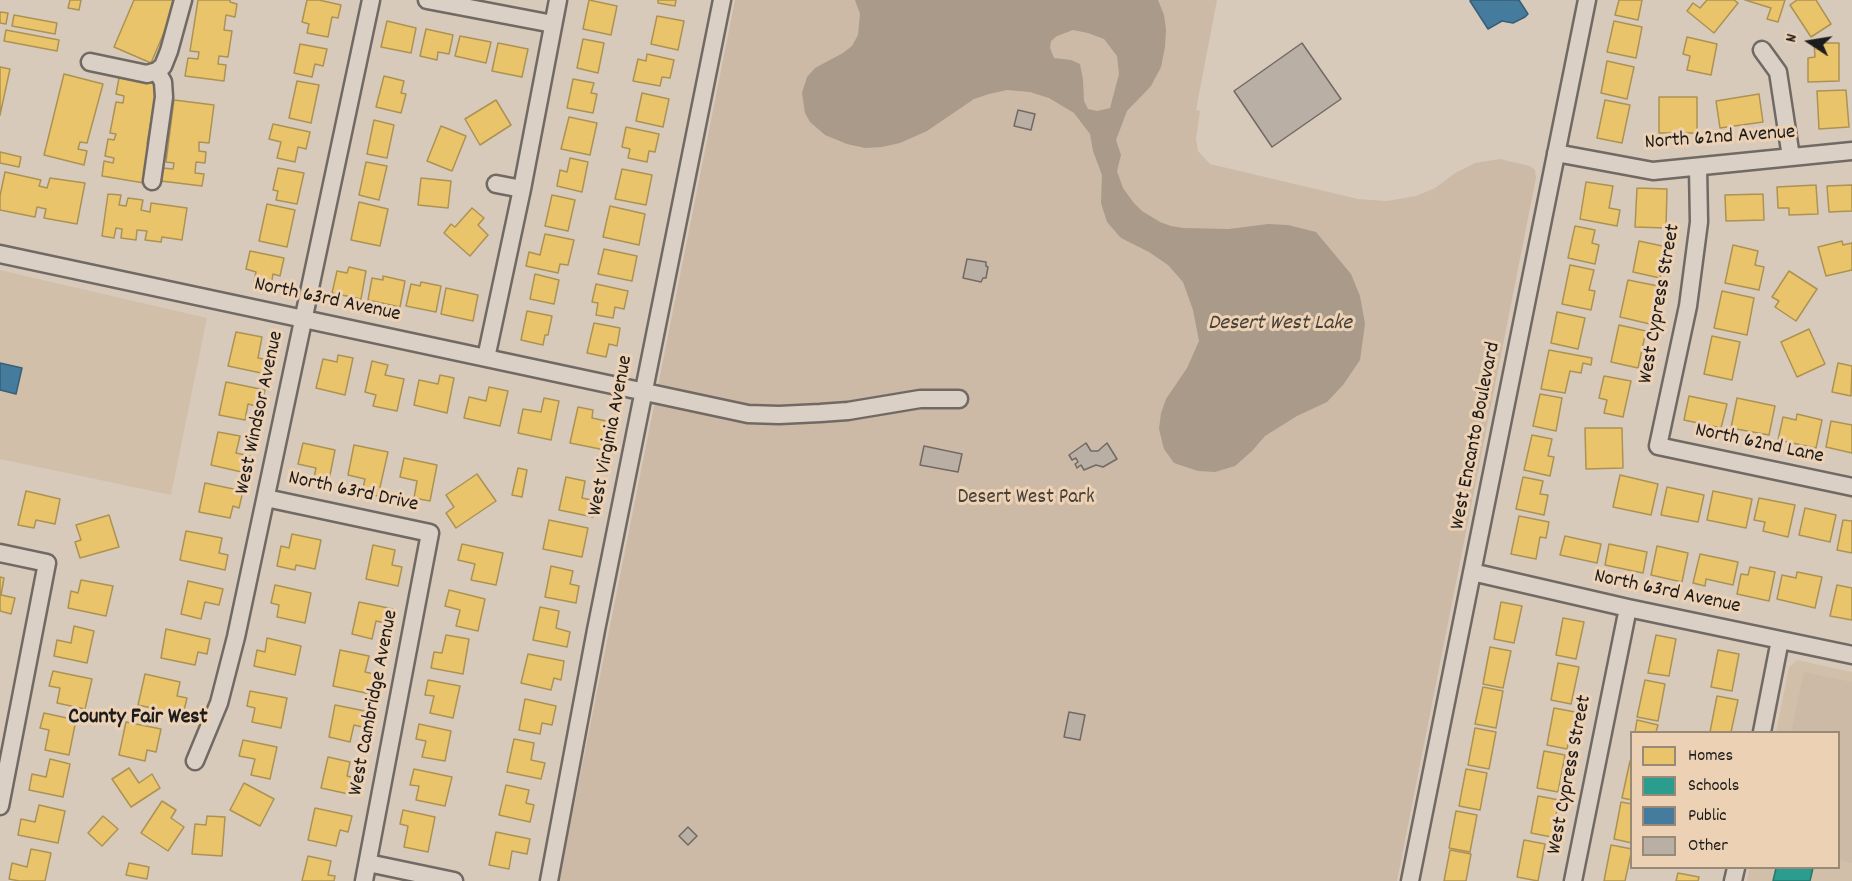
<!DOCTYPE html>
<html>
<head>
<meta charset="utf-8">
<style>
	body { margin:0 }
	#map { position:relative; width:1852px; height:881px; overflow:hidden; background:#d8cabb; font-family:Dekko,sans-serif }
	canvas { display:block }
	.legend { position:absolute; left:1630px; top:731px; width:210px; height:138px; box-sizing:border-box; background:#edd1b4; border:2px solid #998977; margin:0; padding:8px 10px; list-style:none; font-size:18px; color:#1c1c1c }
	.legend li { display:flex; align-items:center; gap:12px; height:30px }
	.legend b { width:30px; border:2px solid #998977 }
	.north { position:absolute; left:1780px; top:12px; width:60px; height:60px; -webkit-text-stroke:4px #edd1b4; paint-order:stroke; rotate:282deg; font-size:16px; font-weight:700; line-height:24px; text-align:center; color:#1c1c1c }
	.north::after { content:''; display:block; margin:auto; width:21px; height:27px; background:#1c1c1c; clip-path:polygon(50% 0,100% 100%,50% 72%,0 100%) }
</style>
</head>
<body>
<div id="map">
<canvas width="1852" height="881"></canvas>
<ul class="legend">
<li><b style="height:16px;background:#e9c46a"></b>Homes</li>
<li><b style="height:16px;background:#2a9d8f"></b>Schools</li>
<li><b style="height:16px;background:#457b9d"></b>Public</li>
<li><b style="height:16px;background:#b9afa4"></b>Other</li>
</ul>
<div class="north">N</div>
</div>
<script>
const context = document.querySelector('canvas').getContext('2d');
context.lineJoin = 'round';
function paint(path, color) {
  context.fillStyle = color;
  context.fill(path, 'evenodd');
}
function poly(rows) {
  const path = new Path2D();
  for (const r of rows) {
    path.moveTo(r[0], r[1]);
    for (let i = 2; i < r.length; i += 2) path.lineTo(r[i], r[i + 1]);
  }
  return path;
}
function stroke(path, color, width, dash) {
  context.strokeStyle = color;
  context.lineWidth = width;
  context.lineCap = dash ? 'butt' : 'round';
  context.setLineDash(dash || []);
  context.stroke(path);
}
function drawText(font, color, halo, rows, align = 'center') {
  context.font = font + ' Dekko,sans-serif';
  context.lineWidth = 6;
  context.setLineDash([]);
  context.textBaseline = 'middle';
  context.strokeStyle = halo;
  context.fillStyle = color;
  for (const [text, x, y, turn = 0] of rows) {
    context.save();
    context.translate(x, y);
    context.rotate((+turn || 0) * Math.PI / 180);
    context.textAlign = isNaN(turn) ? turn : align;
    if (halo) context.strokeText(text, 0, 0);
    context.fillText(text, 0, 0);
    context.restore();
  }
}
const built = poly([
	[0,270,207,318,171,495,0,459],
	[1797,660,1852,672,1852,881,1747,881,1749,868,1838,868,1838,732,1776,732,1789,667]
]);
const green = poly([
	[735,0,1217,0,1196,110,1200,111,1196,139,1198,151,1210,164,1358,199,1387,201,1416,196,1435,188,1455,173,1475,163,1500,159,1530,166,1535,170,1536,178,1397,881,559,881],
	[1804,672,1852,682,1852,863,1843,861,1839,857,1838,732,1791,732]
]);
const water = poly([
	[855,0,1158,0,1164,15,1166,30,1165,47,1161,67,1151,86,1127,111,1116,140,1121,155,1117,171,1123,188,1133,202,1142,211,1160,222,1171,226,1183,228,1229,229,1268,224,1288,225,1316,232,1351,274,1360,296,1365,324,1360,360,1343,385,1327,402,1297,416,1265,436,1252,451,1235,466,1215,472,1198,471,1174,463,1164,449,1159,429,1161,413,1166,399,1187,368,1199,341,1193,310,1183,282,1168,265,1149,252,1121,238,1107,222,1101,203,1102,175,1093,151,1090,134,1074,113,1049,98,1030,92,1007,90,989,94,974,99,927,131,900,143,882,147,865,148,847,144,825,135,810,122,805,113,802,93,807,77,815,68,843,53,852,46,858,35,860,14],
	[1073,30,1088,33,1104,39,1117,56,1119,74,1110,108,1097,111,1088,109,1084,101,1083,80,1080,64,1071,60,1054,58,1050,48,1051,41,1057,36]
]);
const homes = poly([
	[70,0,81,0,79,10,68,8,70,0],
	[134,0,178,0,151,63,114,47,134,0],
	[198,0,230,0,230,2,237,4,235,17,226,15,224,30,232,31,228,57,219,56,218,64,226,65,224,81,185,76,188,58,198,59,199,52,190,51,198,0],
	[307,0,319,0,341,5,338,18,332,17,328,37,307,33,309,24,302,22,307,0],
	[589,0,617,6,611,35,583,29,589,0],
	[658,0,676,0,675,6,658,3,658,0],
	[1619,0,1642,0,1638,20,1615,15,1619,0],
	[1707,0,1734,0,1738,3,1714,33,1687,11,1693,3,1700,8,1707,0],
	[1745,0,1785,0,1778,22,1767,19,1771,8,1745,0],
	[1797,0,1816,0,1831,24,1811,37,1790,5,1797,0],
	[0,12,8,13,6,24,0,23,0,12],
	[14,15,57,23,55,34,12,26,14,15],
	[657,16,684,21,678,50,651,44,657,16],
	[387,21,416,28,411,53,381,47,387,21],
	[1614,21,1642,27,1636,58,1607,52,1614,21],
	[426,29,453,35,449,54,438,52,437,60,420,56,426,29],
	[6,30,59,40,57,51,4,41,6,30],
	[460,36,491,42,486,63,455,56,460,36],
	[1687,37,1717,44,1711,75,1687,70,1690,56,1683,54,1687,37],
	[583,39,604,43,598,73,577,68,583,39],
	[498,43,528,49,522,77,492,71,498,43],
	[1814,43,1839,43,1839,81,1808,82,1808,58,1815,57,1814,43],
	[300,44,327,49,323,66,315,64,312,77,294,73,300,44],
	[647,54,674,60,670,78,662,77,660,86,633,81,638,59,646,61,647,54],
	[1607,61,1634,67,1627,99,1601,93,1607,61],
	[0,67,10,69,0,115,0,67],
	[64,74,103,84,87,143,80,142,78,149,87,151,84,165,44,155,64,74],
	[384,76,404,81,401,93,406,94,401,113,376,107,384,76],
	[119,78,157,84,147,144,149,144,144,183,102,176,104,161,113,163,114,158,105,156,108,139,114,140,116,134,110,133,116,102,123,103,124,96,116,94,119,78],
	[573,79,594,83,591,93,597,94,593,113,567,108,573,79],
	[297,81,319,85,311,123,289,118,297,81],
	[1846,90,1849,127,1819,129,1817,91,1846,90],
	[642,93,669,99,663,127,636,121,642,93],
	[1759,94,1763,122,1720,128,1716,101,1759,94],
	[1659,97,1697,97,1697,133,1659,133,1659,97],
	[174,100,214,105,209,143,199,142,199,151,206,152,205,163,196,162,195,173,204,174,202,186,161,181,163,168,173,169,174,163,166,162,174,100],
	[496,100,511,125,480,145,465,119,496,100],
	[1605,100,1630,105,1622,143,1597,138,1605,100],
	[569,117,597,123,590,155,561,149,569,117],
	[374,120,394,125,387,158,367,154,374,120],
	[273,124,310,132,306,149,298,147,295,162,277,158,281,142,269,139,273,124],
	[441,126,466,136,452,171,427,161,441,126],
	[626,127,659,134,655,152,649,151,647,162,628,158,630,149,622,147,626,127],
	[0,152,21,157,19,167,0,163,0,152],
	[570,158,588,162,582,192,557,186,560,170,567,172,570,158],
	[366,162,387,166,379,200,359,195,366,162],
	[278,168,304,173,297,204,276,200,278,191,273,190,278,168],
	[622,169,652,175,646,205,615,199,622,169],
	[5,172,41,180,39,186,47,188,50,178,85,183,77,224,44,218,46,209,37,207,35,217,0,210,0,196,5,172],
	[421,178,451,181,448,208,418,205,421,178],
	[1586,182,1613,186,1609,208,1620,210,1617,226,1580,219,1586,182],
	[1816,185,1818,214,1789,215,1789,208,1778,208,1777,187,1816,185],
	[1852,185,1852,211,1829,212,1827,186,1852,185],
	[1637,188,1667,189,1666,228,1635,227,1637,188],
	[108,194,121,195,119,205,126,206,128,198,143,200,141,210,150,212,151,203,187,208,182,240,162,237,161,242,145,240,147,231,137,230,136,240,121,238,122,229,116,228,114,238,102,236,108,194],
	[1763,194,1764,220,1726,221,1725,195,1763,194],
	[552,195,575,200,568,231,545,226,552,195],
	[359,202,388,209,380,246,351,240,359,202],
	[267,204,295,210,287,247,259,241,267,204],
	[610,206,645,214,639,245,603,237,610,206],
	[472,208,484,218,478,225,488,235,470,256,444,233,451,224,455,227,472,208],
	[1575,226,1595,230,1592,243,1599,245,1595,264,1568,258,1575,226],
	[545,234,574,240,568,265,560,264,558,273,526,266,529,252,540,255,545,234],
	[1639,241,1667,247,1660,278,1633,272,1639,241],
	[1842,241,1843,245,1852,243,1852,270,1826,276,1818,247,1842,241],
	[1733,245,1758,251,1755,265,1764,267,1759,290,1725,283,1733,245],
	[604,249,637,256,632,281,598,274,604,249],
	[250,251,284,258,280,276,273,274,271,286,254,282,256,272,246,269,250,251],
	[1570,265,1594,270,1589,290,1595,291,1591,310,1562,304,1570,265],
	[349,267,366,271,361,299,332,293,337,271,347,273,349,267],
	[1789,271,1817,289,1796,321,1775,307,1779,301,1772,297,1789,271],
	[535,274,559,280,554,304,530,299,535,274],
	[383,276,405,281,400,307,368,300,372,278,383,280,383,276],
	[1628,280,1658,286,1650,324,1620,317,1628,280],
	[421,282,441,286,436,312,406,306,411,284,420,286,421,282],
	[596,284,628,291,624,309,615,307,613,318,596,315,598,303,592,302,596,284],
	[446,288,478,295,473,321,441,314,446,288],
	[1722,291,1754,298,1747,335,1714,328,1722,291],
	[527,311,552,316,548,335,545,335,543,345,521,340,527,311],
	[1557,312,1585,318,1578,349,1551,343,1557,312],
	[594,323,620,328,617,346,609,344,606,357,587,353,594,323],
	[1619,325,1646,331,1638,368,1611,362,1619,325],
	[1809,329,1825,364,1797,377,1781,342,1809,329],
	[236,332,262,337,258,358,269,360,266,374,228,366,236,332],
	[1712,336,1740,342,1732,380,1704,374,1712,336],
	[1549,350,1592,358,1591,365,1583,363,1581,373,1570,371,1565,393,1541,389,1549,350],
	[338,355,353,358,345,395,316,388,323,359,337,362,338,355],
	[372,361,388,365,385,375,404,379,397,411,373,406,376,395,365,392,372,361],
	[1838,363,1852,366,1851,396,1832,392,1838,363],
	[440,375,454,378,447,413,414,405,419,380,438,384,440,375],
	[1604,376,1631,381,1623,417,1604,413,1607,400,1599,398,1604,376],
	[226,382,265,390,261,407,248,404,245,420,219,415,226,382],
	[489,387,508,391,500,426,464,418,469,397,486,401,489,387],
	[1540,394,1562,398,1556,431,1533,426,1540,394],
	[1689,396,1727,404,1721,428,1684,420,1689,396],
	[544,398,559,401,551,440,518,433,523,409,541,412,544,398],
	[1737,398,1775,406,1769,435,1731,428,1737,398],
	[578,407,593,410,592,418,611,422,605,450,570,443,578,407],
	[1797,414,1822,420,1816,448,1778,440,1783,417,1796,420,1797,414],
	[1831,421,1852,425,1852,453,1826,447,1831,421],
	[1585,428,1622,428,1623,468,1586,469,1585,428],
	[218,432,240,436,236,453,250,456,246,473,211,465,218,432],
	[1532,435,1552,439,1548,456,1554,457,1550,476,1524,470,1532,435],
	[303,443,335,450,328,485,313,482,316,468,298,464,303,443],
	[354,445,388,452,378,496,362,493,365,479,348,475,354,445],
	[404,458,437,465,430,501,414,498,417,481,400,477,404,458],
	[518,468,527,470,522,497,512,495,518,468],
	[477,474,496,501,456,528,446,513,454,507,446,495,477,474],
	[1620,475,1658,484,1651,515,1613,507,1620,475],
	[566,477,585,481,582,498,596,501,593,517,559,510,566,477],
	[1523,477,1543,481,1540,494,1548,495,1544,515,1516,509,1523,477],
	[205,483,243,491,239,508,233,506,230,518,199,512,205,483],
	[1667,487,1704,495,1698,522,1661,515,1667,487],
	[26,491,60,499,55,524,36,520,34,528,18,525,26,491],
	[1713,491,1752,499,1746,528,1707,520,1713,491],
	[1759,498,1795,505,1788,537,1763,531,1765,522,1754,520,1759,498],
	[1805,508,1836,515,1830,542,1799,535,1805,508],
	[109,515,119,547,80,558,75,542,81,540,76,525,109,515],
	[1519,516,1549,522,1546,538,1540,537,1536,559,1511,554,1519,516],
	[549,520,588,528,582,557,543,549,549,520],
	[1843,520,1852,521,1852,553,1837,550,1843,520],
	[186,531,222,538,219,553,228,555,225,570,180,560,186,531],
	[292,534,321,540,315,569,296,565,295,570,277,566,281,546,289,548,292,534],
	[1565,536,1601,544,1597,563,1560,555,1565,536],
	[462,544,503,553,496,585,471,580,475,564,458,560,462,544],
	[1609,544,1647,552,1643,573,1605,565,1609,544],
	[373,545,395,550,392,565,402,567,398,586,366,579,373,545],
	[1657,546,1688,553,1682,582,1651,575,1657,546],
	[1700,554,1738,562,1733,585,1706,579,1705,586,1693,583,1700,554],
	[551,566,573,571,570,584,579,586,576,603,545,597,551,566],
	[1750,567,1775,572,1769,601,1737,594,1741,574,1748,575,1750,567],
	[1797,572,1822,577,1815,608,1777,599,1782,575,1796,578,1797,572],
	[0,577,4,578,1,595,15,598,11,614,0,611,0,577],
	[81,580,113,586,106,616,68,608,71,591,78,593,81,580],
	[188,581,223,589,219,605,205,602,201,619,181,614,188,581],
	[275,585,311,593,305,623,277,617,279,605,271,603,275,585],
	[1837,585,1852,588,1852,620,1830,616,1837,585],
	[449,590,485,599,478,631,456,626,460,610,445,606,449,590],
	[359,602,393,609,390,624,376,621,372,639,352,634,359,602],
	[1501,602,1522,606,1514,643,1494,639,1501,602],
	[540,607,559,611,556,628,570,632,567,647,533,640,540,607],
	[1563,618,1584,622,1576,659,1556,655,1563,618],
	[74,626,94,631,87,663,54,656,57,640,71,643,74,626],
	[166,629,210,639,207,654,198,652,195,665,161,658,166,629],
	[446,635,469,639,463,674,431,668,434,652,442,653,446,635],
	[1656,635,1676,639,1669,676,1648,673,1656,635],
	[267,638,301,646,295,675,254,666,257,650,265,652,267,638],
	[1490,647,1511,651,1503,688,1483,684,1490,647],
	[340,650,369,656,365,672,379,675,375,695,333,686,340,650],
	[1718,650,1739,654,1732,691,1711,687,1718,650],
	[528,654,564,661,561,680,554,678,551,690,521,683,528,654],
	[1558,663,1579,667,1571,704,1551,700,1558,663],
	[53,671,92,679,85,709,57,703,60,688,49,686,53,671],
	[145,674,180,682,177,696,187,698,183,715,138,705,145,674],
	[428,680,460,686,453,718,430,713,434,696,425,695,428,680],
	[1645,680,1665,684,1658,721,1637,717,1645,680],
	[1483,687,1503,691,1496,728,1475,724,1483,687],
	[250,691,287,698,281,728,252,722,255,708,247,706,250,691],
	[1717,696,1738,700,1731,732,1710,732,1717,696],
	[525,699,556,706,552,725,542,723,540,734,519,730,525,699],
	[335,705,370,712,366,728,354,725,350,742,329,737,335,705],
	[1554,708,1575,712,1567,749,1547,745,1554,708],
	[44,713,76,720,69,755,45,750,49,730,40,728,44,713],
	[1637,720,1658,725,1656,732,1635,732,1637,720],
	[126,722,161,729,156,752,147,750,145,761,119,755,126,722],
	[419,724,451,731,445,761,422,757,426,741,416,739,419,724],
	[1475,728,1496,732,1489,769,1468,765,1475,728],
	[514,739,534,743,531,760,545,763,541,779,507,772,514,739],
	[243,740,277,747,270,779,251,775,255,759,239,756,243,740],
	[1544,751,1565,755,1558,792,1537,788,1544,751],
	[328,757,350,762,347,776,356,778,353,795,321,788,328,757],
	[50,759,70,764,63,797,29,790,32,774,46,777,50,759],
	[1630,761,1632,762,1632,800,1622,798,1630,761],
	[129,768,139,783,152,774,160,788,131,807,112,779,129,768],
	[414,769,452,777,445,806,416,800,419,786,410,785,414,769],
	[1466,769,1487,773,1480,810,1459,806,1466,769],
	[244,783,274,799,260,826,230,810,244,783],
	[506,785,529,790,526,803,534,805,530,822,499,815,506,785],
	[1538,796,1559,800,1552,837,1531,833,1538,796],
	[162,801,176,810,171,818,184,827,168,851,141,833,162,801],
	[1621,802,1632,804,1632,843,1614,839,1621,802],
	[39,805,65,811,58,843,18,835,21,819,35,822,39,805],
	[315,808,352,816,348,832,340,830,336,846,308,840,315,808],
	[403,810,435,817,428,852,404,847,408,826,400,824,403,810],
	[1456,811,1477,815,1470,852,1449,848,1456,811],
	[103,816,118,829,102,846,88,833,103,816],
	[207,816,225,817,222,856,192,854,195,824,206,825,207,816],
	[496,832,530,839,527,854,512,851,509,869,489,865,496,832],
	[1524,840,1545,844,1538,881,1517,877,1524,840],
	[1611,845,1632,849,1625,881,1604,881,1611,845],
	[31,849,51,853,45,881,19,881,9,879,12,863,27,867,31,849],
	[1450,850,1471,854,1466,881,1444,881,1450,850],
	[308,856,331,861,328,875,335,876,334,881,302,881,308,856],
	[129,863,149,867,147,879,126,875,129,863],
	[1678,873,1699,877,1698,881,1676,881,1678,873]
]);
const schools = poly([
	[1776,868,1813,868,1810,881,1773,881,1776,868]
]);
const public = poly([
	[1472,0,1519,0,1528,14,1525,17,1513,23,1502,21,1488,29,1470,1,1472,0],
	[0,363,22,368,16,394,0,390,0,363]
]);
const building = poly([
	[1302,43,1341,99,1272,147,1234,91,1302,43],
	[1018,110,1035,114,1031,130,1014,126,1018,110],
	[967,259,986,262,986,266,988,267,986,278,983,278,981,282,963,278,967,259],
	[1086,443,1091,451,1098,451,1107,443,1117,459,1103,467,1096,465,1084,470,1081,465,1077,468,1075,464,1078,462,1076,458,1072,460,1069,455,1086,443],
	[924,446,962,454,958,472,920,465,924,446],
	[1069,712,1085,715,1080,740,1064,737,1069,712],
	[688,827,697,836,688,845,679,836,688,827]
]);
const minor = poly([
	[427,0,553,24],
	[1762,50,1778,72,1791,157],
	[90,62,147,74,157,71,163,66,169,51,183,0],
	[1556,153,1653,171,1852,151],
	[1698,167,1699,222,1688,306,1658,446,1852,487],
	[152,181,164,97,163,82,157,71],
	[496,184,522,189],
	[0,254,748,414,779,415,820,413,848,411,920,399,959,399],
	[486,358,522,189,558,0],
	[266,498,430,533,364,881],
	[0,553,47,563,0,806],
	[1472,572,1628,608,1852,655],
	[1762,732,1780,640],
	[195,761,219,703,236,637,371,0],
	[368,863,454,881],
	[549,881,596,630,722,0],
	[1410,881,1587,0],
	[1573,881,1628,608],
	[1733,881,1736,868]
]);
const streetNames = [
	["North 62nd Avenue",1720,139,-4],
	["North 63rd Avenue",327,301,12],
	["West Cypress Street",1661,304,-80],
	["West Windsor Avenue",261,413,-78],
	["West Virginia Avenue",612,436,-79],
	["West Encanto Boulevard",1477,436,-79],
	["North 62nd Lane",1759,445,12],
	["North 63rd Drive",353,493,12],
	["North 63rd Avenue",1667,593,12],
	["West Cambridge Avenue",375,703,-79],
	["West Cypress Street",1571,775,-79]
];
const parkNames = [
	["Desert West Park",1026,499]
];
const waterNames = [
	["Desert West Lake",1280,325]
];
const neighbourhoodNames = [
	["County Fair West",138,719]
];
paint(built, '#d2bfaa');
paint(green, '#ccbaa7');
paint(water, '#a99a89');
paint(homes, '#e9c46a');
stroke(homes, '#ac9253', 1.5);
paint(schools, '#2a9d8f');
stroke(schools, '#26766c', 1.5);
paint(public, '#457b9d');
stroke(public, '#395e76', 1.5);
paint(building, '#b9afa4');
stroke(building, '#716a64', 1.5);
stroke(minor, '#716a64', 21);
stroke(minor, '#dad0c5', 16);
drawText('21px', '#1c1c1c', '#edd1b4', streetNames);
drawText('21px', '#46403a', '#edd1b4', parkNames);
drawText('italic 22px', '#46413b', '#edd1b4', waterNames);
drawText('bold 22px', '#1c1c1c', '#edd1b4', neighbourhoodNames);
</script>
</body>
</html>
